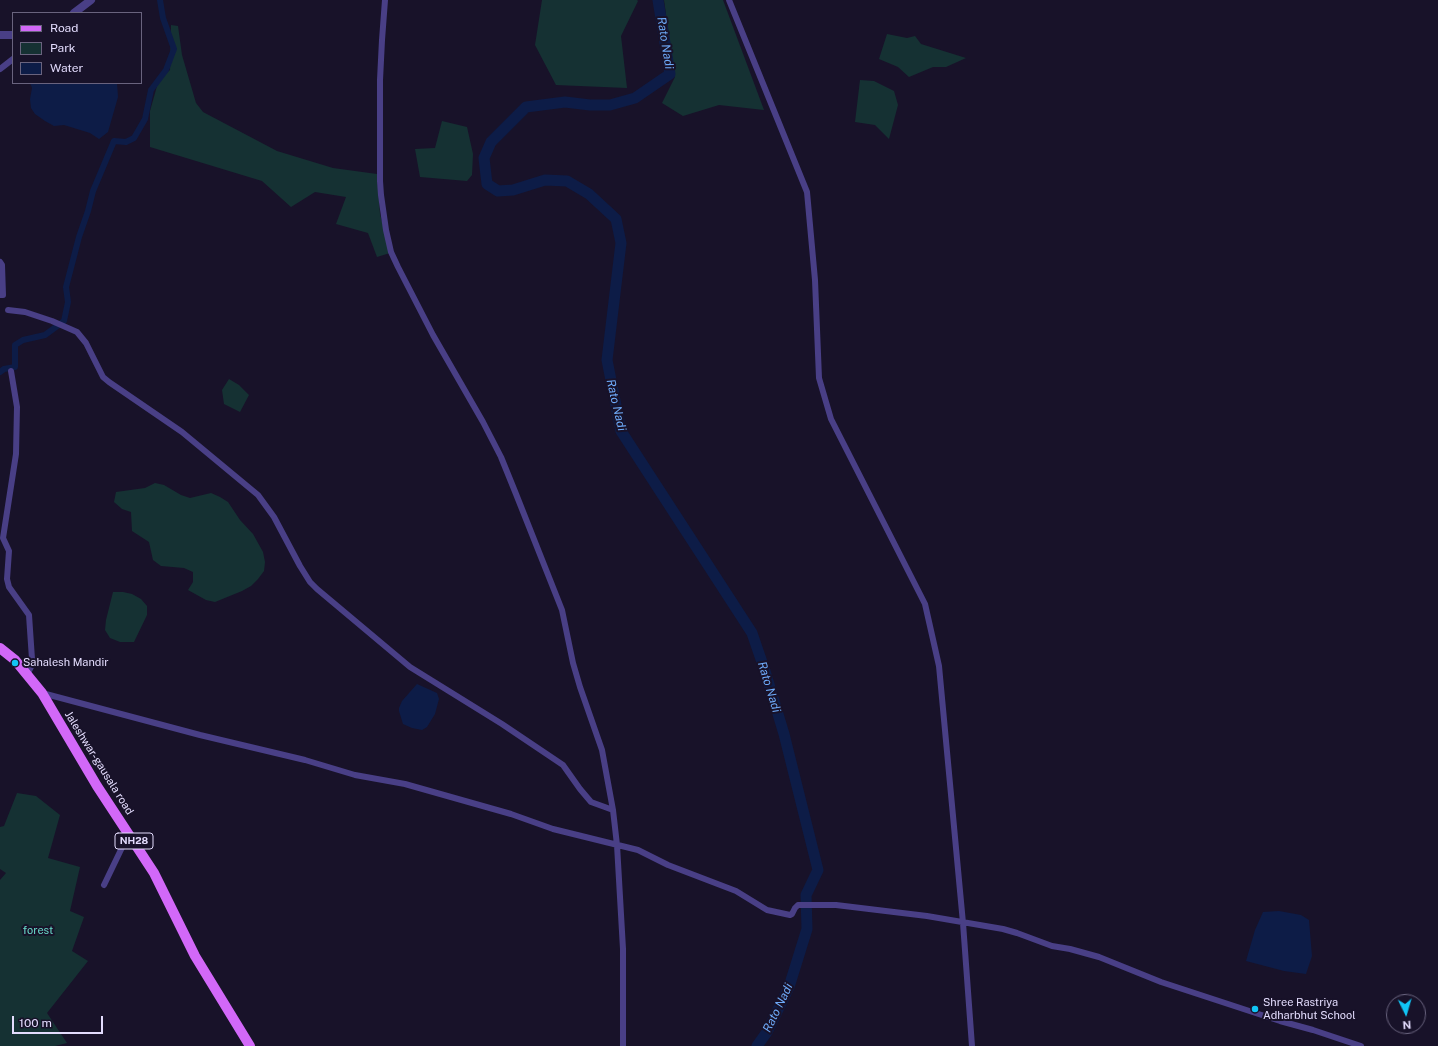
<!DOCTYPE html>
<html>
<head>
<meta charset="utf-8">
<style>
	body { margin:0 }
	#map { position:relative; width:1438px; height:1046px; overflow:hidden; background:#181229; font-family:"Public Sans",sans-serif }
	canvas { display:block }
	.legend { position:absolute; left:12px; top:12px; width:130px; height:72px; box-sizing:border-box; background:#181229; border:1px solid #69637e; margin:0; padding:5px 7px; list-style:none; font-size:12px; color:#e3dcfd }
	.legend li { display:flex; align-items:center; gap:8px; height:20px }
	.legend b { width:20px; border:1px solid #69637e }
	.north { position:absolute; left:1386px; top:994px; width:40px; height:40px; box-sizing:border-box; background:#181229; border:1px solid #69637e; border-radius:50%; rotate:175deg; font-size:11px; font-weight:700; line-height:16px; text-align:center; color:#e3dcfd }
	.north::after { content:''; display:block; margin:auto; width:14px; height:18px; background:#11c5f5; clip-path:polygon(50% 0,100% 100%,50% 72%,0 100%) }
	.scale { position:absolute; left:12px; top:1016px; width:91px; height:18px; box-sizing:border-box; border:2px solid #e3dcfd; border-top:0; padding-left:5px; font-size:12px; line-height:14px; white-space:nowrap; color:#e3dcfd; -webkit-text-stroke:3px #181229; paint-order:stroke }
</style>
</head>
<body>
<div id="map">
<canvas width="1438" height="1046"></canvas>
<ul class="legend">
<li><b style="height:5px;background:#d268f8"></b>Road</li>
<li><b style="height:11px;background:#153133"></b>Park</li>
<li><b style="height:11px;background:#0d1c47"></b>Water</li>
</ul>
<div class="north">N</div>
<div class="scale">100 m</div>
</div>
<script>
const context = document.querySelector('canvas').getContext('2d');
context.lineJoin = 'round';
function paint(path, color) {
  context.fillStyle = color;
  context.fill(path, 'evenodd');
}
function poly(rows) {
  const path = new Path2D();
  for (const r of rows) {
    path.moveTo(r[0], r[1]);
    for (let i = 2; i < r.length; i += 2) path.lineTo(r[i], r[i + 1]);
  }
  return path;
}
function stroke(path, color, width, dash) {
  context.strokeStyle = color;
  context.lineWidth = width;
  context.lineCap = dash ? 'butt' : 'round';
  context.setLineDash(dash || []);
  context.stroke(path);
}
function drawText(font, color, halo, rows, align = 'center') {
  context.font = font + ' "Public Sans",sans-serif';
  context.lineWidth = 4;
  context.setLineDash([]);
  context.textBaseline = 'middle';
  context.strokeStyle = halo;
  context.fillStyle = color;
  for (const [text, x, y, turn = 0] of rows) {
    context.save();
    context.translate(x, y);
    context.rotate((+turn || 0) * Math.PI / 180);
    context.textAlign = isNaN(turn) ? turn : align;
    if (halo) context.strokeText(text, 0, 0);
    context.fillText(text, 0, 0);
    context.restore();
  }
}
const green = poly([
	[542,0,637,0,638,1,621,36,627,88,556,85,535,45],
	[664,0,723,0,764,110,719,105,683,116,662,103,675,77],
	[171,25,178,26,182,55,196,103,203,112,277,151,333,168,377,174,380,214,390,253,377,257,368,233,336,224,346,197,315,192,291,207,262,181,150,147,150,111,159,79,170,70],
	[887,34,907,38,915,36,921,44,966,58,946,67,933,67,909,77,898,67,879,59],
	[860,80,874,81,894,91,898,105,889,139,875,125,855,122],
	[442,121,467,127,473,154,472,175,467,181,420,177,415,149,435,148],
	[229,379,239,385,249,395,240,412,224,404,222,390],
	[155,483,164,485,181,495,190,498,211,493,220,497,228,502,240,520,253,534,263,552,265,562,264,571,258,579,251,586,242,591,215,602,206,600,188,590,193,582,193,572,184,568,161,566,153,560,149,542,132,531,131,512,122,509,114,502,116,492,145,488],
	[113,592,123,592,132,594,141,599,147,606,147,615,134,642,120,642,110,638,105,630,106,620],
	[17,793,36,796,60,815,48,858,80,867,70,911,84,917,72,951,88,961,47,1013,67,1043,55,1046,0,1046,0,880,6,873,0,869,0,827,4,826]
]);
const water = poly([
	[30,83,117,83,118,97,108,132,99,139,90,133,64,125,54,126,45,121,35,114,31,108,30,99,32,88],
	[417,684,437,693,439,699,435,714,427,727,422,730,412,728,403,724,399,711,399,708,402,701],
	[1279,911,1301,915,1309,920,1312,956,1306,974,1284,971,1246,961,1255,930,1263,912]
]);
const canal = poly([
	[0,372,4,369,15,367,15,345,23,340,45,335,64,321,68,302,66,287,79,237,88,211,93,191,114,141,126,142,134,138,145,119,151,90,166,70,174,49,163,18,160,0]
]);
const river = poly([
	[658,0,670,74,635,98,610,105,590,105,565,102,526,107,491,142,484,158,487,184,498,191,513,190,545,180,567,181,589,194,616,219,621,243,607,360,621,431,752,633,765,671,784,734,818,870,806,895,807,929,789,987,767,1032,757,1046]
]);
const minor = poly([
	[385,0,382,40,380,80,380,181,381,195,386,230,391,252,398,267,433,335,483,422,501,457,516,494,562,610,573,663,580,687,602,750,613,810,617,845,623,949,623,1046],
	[729,0,807,192,815,280,819,378,831,419,925,604,939,666,963,923,972,1046],
	[0,69,13,59],
	[0,262,2,265,3,295,0,295],
	[8,310,25,312,52,321,77,332,86,343,103,377,109,382,182,432,258,495,274,517,300,566,310,582,317,589,410,667,502,724,563,765,580,789,591,802,613,810],
	[11,371,17,407,16,454,3,538,9,551,7,579,9,587,29,615,32,659,32,665,27,675],
	[42,693,200,735,305,760,355,775,405,784,511,814,553,829,638,850,668,865,736,891,767,910,790,915,792,914,795,908,798,905,836,905,927,916,1003,929,1017,933,1052,946,1070,949,1099,957,1161,982,1280,1021,1313,1030,1361,1046],
	[104,885,129,833]
]);
const tertiary = poly([
	[74,13,91,0],
	[0,35,13,35]
]);
const primary = poly([
	[0,648,15,660,42,693,97,786,154,873,195,956,250,1046]
]);
const markers = [
	[15,663,4,"#11c5f5"],
	[1255,1009,4,"#11c5f5"]
];
const shields = [
	[134,841,38]
];
const shieldNames = [
	["NH28",134,841]
];
const poiNames = [
	["Sahalesh Mandir",23,663],
	["Shree Rastriya",1263,1003],
	["Adharbhut School",1263,1016]
];
const streetNames = [
	["Jaleshwar-gausala road",99,763,58]
];
const parkNames = [
	["forest",38,931]
];
const waterNames = [
	["Rato Nadi",665,43,81],
	["Rato Nadi",616,405,77],
	["Rato Nadi",769,687,73],
	["Rato Nadi",778,1008,-64]
];
paint(green, '#153133');
paint(water, '#0d1c47');
stroke(canal, '#0d1c47', 6);
stroke(river, '#0d1c47', 11);
stroke(minor, '#493f86', 6);
stroke(tertiary, '#493f86', 8);
stroke(primary, '#d268f8', 10);
for (const [x, y, r, color] of markers) {
  const dot = new Path2D();
  dot.arc(x, y, r, 0, 2 * Math.PI);
  context.fillStyle = color;
  context.fill(dot);
  stroke(dot, '#181229', 1.5);
}
for (const [x, y, w] of shields) {
  const box = new Path2D();
  box.roundRect(x - w / 2, y - 8, w, 16, 3);
  context.fillStyle = '#181229';
  context.fill(box);
  stroke(box, '#e3dcfd', 1);
}
drawText('bold 10px', '#e3dcfd', null, shieldNames);
drawText('11px', '#e3dcfd', '#181229', poiNames, 'left');
drawText('11px', '#e3dcfd', '#181229', streetNames);
drawText('11px', '#69dccb', '#181229', parkNames);
drawText('italic 12px', '#6eaaf9', '#181229', waterNames);
</script>
</body>
</html>
